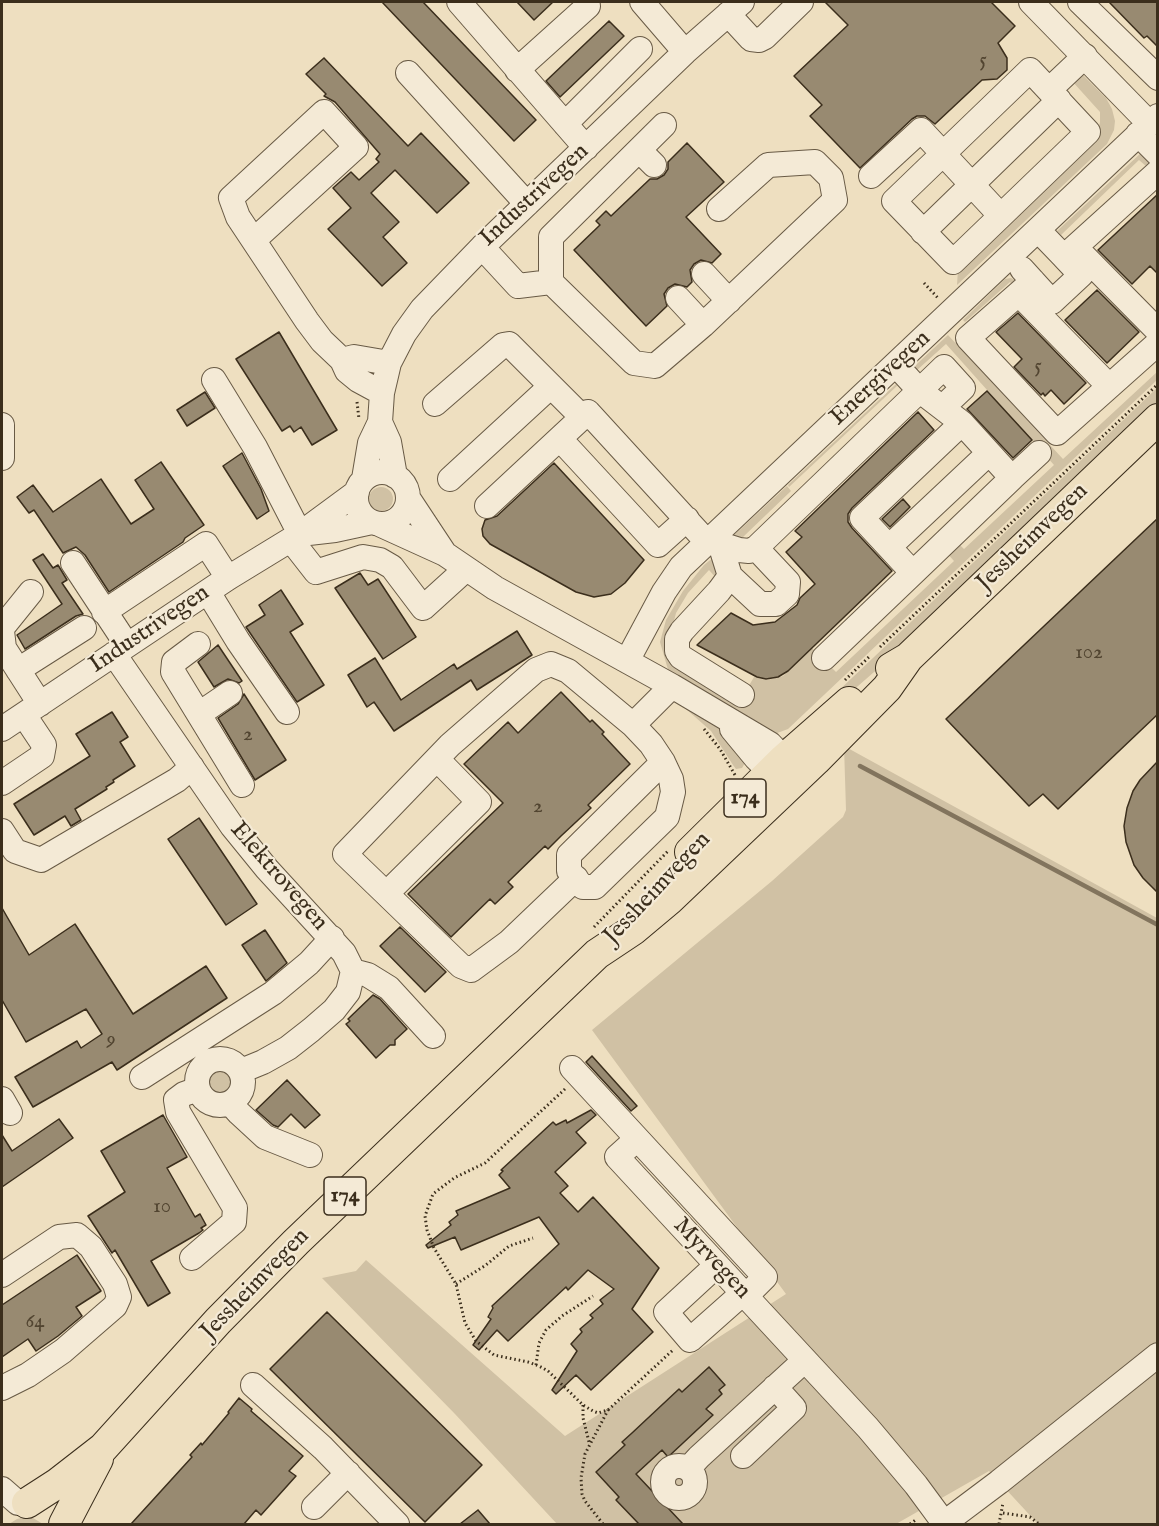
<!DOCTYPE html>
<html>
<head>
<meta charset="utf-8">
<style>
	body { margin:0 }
	#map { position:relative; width:1159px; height:1526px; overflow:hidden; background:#eedfc0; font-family:"IM FELL English",serif }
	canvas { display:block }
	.frame { position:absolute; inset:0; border:3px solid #3b2e1c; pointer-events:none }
</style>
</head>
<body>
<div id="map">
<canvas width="1159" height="1526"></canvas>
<div class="frame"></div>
</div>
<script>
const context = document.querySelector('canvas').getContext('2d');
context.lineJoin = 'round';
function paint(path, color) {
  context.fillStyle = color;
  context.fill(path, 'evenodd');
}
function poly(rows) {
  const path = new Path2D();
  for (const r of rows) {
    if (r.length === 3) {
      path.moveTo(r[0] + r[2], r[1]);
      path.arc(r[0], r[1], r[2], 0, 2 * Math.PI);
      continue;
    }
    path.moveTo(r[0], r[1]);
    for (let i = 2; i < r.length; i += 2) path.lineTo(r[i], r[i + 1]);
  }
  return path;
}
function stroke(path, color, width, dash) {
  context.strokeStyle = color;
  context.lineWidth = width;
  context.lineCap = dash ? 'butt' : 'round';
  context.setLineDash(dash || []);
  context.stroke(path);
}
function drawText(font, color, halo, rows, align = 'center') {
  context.font = font + ' "IM FELL English",serif';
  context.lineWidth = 4.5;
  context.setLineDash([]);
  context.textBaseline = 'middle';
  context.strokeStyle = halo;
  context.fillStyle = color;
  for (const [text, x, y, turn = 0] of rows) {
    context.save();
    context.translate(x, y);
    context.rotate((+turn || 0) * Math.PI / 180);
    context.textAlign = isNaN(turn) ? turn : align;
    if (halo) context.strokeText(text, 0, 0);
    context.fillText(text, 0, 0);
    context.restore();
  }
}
const green = poly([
	[1081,73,1106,98,1112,109,1115,121,1114,130,1107,144,957,285,958,269,1097,135,1100,122,1100,112,1072,81],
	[1142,152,1153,162,1147,167,1139,160,1061,235,1057,231],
	[1011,278,1016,281,1015,288,1010,282,965,322,963,320,1005,279],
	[948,335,1063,459,1157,372,1157,380,788,729,772,735,669,673,660,642,666,620,683,591,704,565,714,557,719,560,716,578,709,570,688,593,676,613,671,633,740,701,754,677,767,680,783,676,812,648,836,672,954,561,946,552,957,542,964,549,1054,465,946,344,916,371,915,366,919,362],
	[896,384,898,385,789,487,788,485],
	[1157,388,1157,404,897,652,803,734,785,740,779,739,793,734],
	[787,486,791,491,743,537,750,545,732,537],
	[381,499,12],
	[687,707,721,729,746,761,742,768,736,769,733,765,711,731,686,709],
	[844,746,1157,918,1157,1524,1038,1524,989,1471,896,1524,557,1524,455,1414,322,1278,356,1271,366,1260,565,1436,786,1294,592,1030,772,881,843,817,846,810],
	[220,1081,13],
	[25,1517,33,1518,43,1524,9,1524,17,1519]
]);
const stream = poly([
	[860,766,1158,925]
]);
const building = poly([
	[382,2,423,2,536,120,514,141,382,2],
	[517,2,553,2,534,20,517,2],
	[825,2,991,2,1015,26,998,43,1007,58,1007,70,997,79,982,80,935,124,925,116,917,116,912,119,860,168,810,116,822,105,794,76,848,25,825,2],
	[1109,2,1158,2,1158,47,1147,36,1144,38,1109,2],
	[609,21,624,36,560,97,546,81,609,21],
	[324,58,408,146,421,133,469,183,437,213,395,170,371,193,399,222,383,237,407,263,382,286,328,229,351,208,333,188,351,172,359,180,379,162,376,159,380,154,335,102,324,96,326,94,306,74,324,58],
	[687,143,724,182,686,217,721,254,712,263,701,260,694,264,690,270,692,282,687,287,675,284,668,288,664,294,667,306,646,326,574,250,600,225,596,221,606,211,611,216,650,179,657,179,664,175,668,169,668,162,687,143],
	[1158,194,1158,274,1150,266,1132,284,1098,250,1158,194],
	[1097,290,1139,332,1107,363,1065,320,1097,290],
	[1018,313,1086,383,1064,404,1051,390,1045,396,1043,393,1041,395,1014,367,1022,359,996,332,1018,313],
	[279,332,337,430,312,445,301,427,294,432,290,426,282,431,236,359,279,332],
	[987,391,1032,440,1013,458,967,409,987,391],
	[205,392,215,408,187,426,177,410,205,392],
	[918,412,934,430,852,508,848,514,848,522,852,528,892,571,788,671,778,677,766,679,757,677,697,645,731,613,753,625,775,622,797,605,800,598,815,584,786,552,802,537,795,531,918,412],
	[242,453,261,489,269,511,257,519,223,466,242,453],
	[161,462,204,525,185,538,183,542,109,592,85,555,76,547,63,553,34,510,29,513,17,497,33,485,53,512,101,479,131,524,154,509,135,480,161,462],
	[554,463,644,560,625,583,611,594,594,597,576,592,490,544,483,536,482,529,485,520,497,516,554,463],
	[903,499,910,507,890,527,882,519,903,499],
	[1158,518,1158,714,1058,809,1043,794,1029,806,946,719,1158,518],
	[43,554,53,568,58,565,67,580,62,583,83,614,76,616,25,649,17,635,62,604,33,560,43,554],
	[360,573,368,585,378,579,416,637,383,659,335,588,360,573],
	[281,590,303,624,290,632,324,685,297,702,246,627,265,615,259,605,281,590],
	[517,631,532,655,477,690,471,680,394,731,374,702,367,707,348,675,375,658,401,700,454,664,457,669,517,631],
	[218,645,242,681,239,683,228,679,214,687,198,662,218,645],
	[561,692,590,722,592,720,604,732,602,734,630,764,588,805,591,808,561,836,548,849,545,846,508,882,513,887,495,904,490,899,451,937,408,894,503,803,464,764,508,722,518,733,561,692],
	[244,694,286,760,255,780,218,718,238,704,244,694],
	[112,712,128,737,120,742,135,766,113,780,114,782,106,787,107,789,75,809,81,820,71,826,65,816,34,835,14,804,90,756,76,734,112,712],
	[1158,761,1158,893,1143,878,1134,865,1126,842,1124,826,1127,808,1133,791,1140,780,1158,761],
	[199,818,257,904,226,925,168,839,199,818],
	[2,908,29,955,75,924,133,1014,206,966,227,998,117,1070,112,1062,33,1107,15,1077,77,1041,81,1048,102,1034,86,1009,26,1042,2,1000,2,908],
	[400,927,446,972,425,992,380,946,400,927],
	[265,930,287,963,266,981,242,945,265,930],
	[373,995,380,999,407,1029,395,1040,395,1045,390,1045,376,1058,346,1024,350,1021,348,1019,373,995],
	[592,1056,637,1106,631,1111,586,1062,592,1056],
	[287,1080,320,1115,305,1128,291,1114,278,1127,273,1125,256,1110,287,1080],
	[591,1110,596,1115,576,1132,586,1143,555,1172,568,1186,560,1193,578,1212,593,1197,659,1268,632,1309,653,1332,591,1390,576,1375,556,1394,552,1390,577,1351,571,1344,582,1332,580,1329,593,1318,590,1315,603,1304,600,1300,614,1289,588,1270,568,1290,566,1287,508,1341,497,1330,479,1350,473,1345,491,1319,488,1317,493,1308,492,1306,559,1244,539,1217,461,1250,455,1237,428,1248,426,1245,451,1225,449,1222,458,1215,456,1211,510,1188,499,1175,503,1171,501,1170,553,1122,556,1125,566,1120,567,1123,591,1110],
	[163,1115,187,1157,167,1168,195,1217,200,1214,206,1225,201,1228,203,1230,199,1233,151,1261,170,1293,148,1306,115,1250,112,1253,88,1216,125,1192,101,1151,163,1115],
	[59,1119,73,1138,2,1187,2,1135,12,1151,59,1119],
	[77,1255,101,1291,76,1307,82,1316,58,1336,36,1351,28,1339,2,1357,2,1305,77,1255],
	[327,1312,482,1465,425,1522,270,1369,327,1312],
	[709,1367,725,1385,719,1390,722,1394,706,1409,713,1415,668,1457,662,1450,636,1474,683,1524,639,1524,616,1500,619,1497,596,1472,625,1445,622,1442,632,1433,679,1389,682,1392,709,1367],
	[239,1398,252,1409,251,1411,303,1456,289,1471,296,1476,261,1515,256,1510,244,1524,131,1524,192,1457,190,1455,201,1443,202,1445,229,1413,228,1412,239,1398],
	[478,1510,490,1524,460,1524,478,1510]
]);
const path = poly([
	[924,283,938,298],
	[357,402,359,419],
	[880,647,1158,384],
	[845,680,870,656],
	[704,729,720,749,735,775],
	[594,927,669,850],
	[565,1089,485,1163,454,1178,433,1194,425,1216,427,1230,434,1248,456,1284,465,1323,476,1341,494,1355,528,1362,539,1366,548,1371,583,1405,593,1411,598,1413,608,1410,673,1350],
	[456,1284,486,1265,509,1246,533,1238],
	[536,1365,539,1343,546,1330,562,1316,593,1296],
	[583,1405,583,1418,589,1442],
	[1003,1513,1030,1517,1039,1524],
	[603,1524,585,1501,582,1494,581,1478,585,1454,608,1410],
	[910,1524,917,1519],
	[999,1524,1003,1503]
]);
const minor = poly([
	[459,2,586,148],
	[642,2,685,52],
	[1031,2,1149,123],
	[1080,2,1158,78],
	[728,14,751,39,759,40,765,37,801,2],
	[517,70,588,6],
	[1030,70,1088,132,953,262,894,201,1030,70],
	[408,73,527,204],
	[1049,90,1085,56],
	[565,124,640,49],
	[1138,134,1158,154],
	[639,150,654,165],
	[871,176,921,130,1000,215],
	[1038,230,1064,257,1158,172],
	[923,232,1059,100],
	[254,240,356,147,324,112,231,198,238,217,307,321,322,341,342,360,347,371,358,380,382,393],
	[482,247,518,286,551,282,634,363,655,366,703,325,835,200,831,178,815,162,768,165,719,209],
	[1075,247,1156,329,1158,328],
	[1022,269,1052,302,1081,275,1064,257],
	[704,274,729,301],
	[1033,281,968,338,1057,433,1158,343],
	[551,282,551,237,664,125],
	[1019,294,1109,386],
	[678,298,703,325],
	[342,360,354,357,389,363],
	[896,365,919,390,962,423,1012,478,913,573,862,518,962,423],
	[214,380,255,447,300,534],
	[435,404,503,345,509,344,583,418],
	[380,422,389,442,395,476],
	[2,425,2,458],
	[560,439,658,545,687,519],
	[382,498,26],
	[1012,478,1039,453],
	[364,479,370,443,380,422,382,393,389,363,404,334,422,309,482,247,685,52,742,2],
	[450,479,551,386],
	[408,498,445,554],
	[487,506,588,412,707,542],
	[379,524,445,554,495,588,672,686,770,744,784,759,791,774],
	[300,534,335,530,372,522],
	[713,536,720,544,730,576,719,591,682,631,677,639,677,651,681,657,742,695],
	[291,540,316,572,363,557,380,560,392,567,423,608,466,569],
	[720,544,739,550,749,551,756,548,944,367,963,388,943,407],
	[889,547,989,453],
	[73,563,127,645],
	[730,576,760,604,776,604,787,594,788,582,756,548],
	[208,592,238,641,287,712],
	[104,612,206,544,228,578],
	[2,628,31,592],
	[2,631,4,648,40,704],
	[198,644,174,662,173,672,242,785],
	[114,654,232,826,267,869,344,953,353,971,348,992,334,1010,311,1030,288,1048,263,1062,241,1071],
	[824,658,913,573],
	[627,661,664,592,681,567,1158,116],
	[18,670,84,628],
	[199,714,230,693],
	[2,729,228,578,300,534,357,492],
	[732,729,756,758,770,772,787,779],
	[663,762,569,855,569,871,583,887,595,887,667,817,673,792,671,779,663,762,651,744,633,725,672,686],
	[2,783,42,756,44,745,24,715],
	[2,831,15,851,41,860,177,780,192,767],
	[576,878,509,942,471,970,461,966,345,854,450,745,536,670,551,664,568,671,633,725],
	[387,893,479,802,437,759],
	[353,971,368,975,389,988,433,1036],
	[220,1082,23],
	[572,1068,765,1277,746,1296],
	[142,1077,273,993,309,963,332,938],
	[2,1099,10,1113],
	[230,1103,239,1113,265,1137,310,1155],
	[637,1139,617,1157,868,1428,916,1485,944,1523],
	[192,1258,234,1222,235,1208,178,1112,176,1100,184,1094,198,1089],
	[717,1265,666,1312,690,1340,743,1293],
	[2,1275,59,1237,77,1235,91,1247,115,1284,119,1297,115,1306,63,1351,28,1375,2,1388],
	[253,1385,323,1448,397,1524],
	[743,1456,794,1408,775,1387],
	[679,1482,16],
	[688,1469,699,1457,805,1360],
	[2,1489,18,1503],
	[314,1507,348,1473],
	[943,1524,999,1482,1158,1355]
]);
const major = poly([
	[891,668,908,658,1158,419],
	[690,852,784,759,849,702],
	[27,1503,58,1483,103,1448,218,1321,296,1242,597,954,633,930,670,899,816,760,887,688,908,658],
	[64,1524,98,1459]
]);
const numberNames = [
	["5",983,62],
	["5",1038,368],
	["102",1089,654],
	["2",248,736],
	["2",538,808],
	["9",111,1041],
	["10",162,1208],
	["64",35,1323]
];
const shields = [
	[745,798,42],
	[345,1196,42]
];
const shieldNames = [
	["174",745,798],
	["174",345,1196]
];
const streetNames = [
	["Industrivegen",535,196,-43],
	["Energivegen",881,379,-43],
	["Jessheimvegen",1033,538,-44],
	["Industrivegen",150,630,-34],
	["Elektrovegen",278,877,49],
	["Jessheimvegen",658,889,-47],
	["Myrvegen",711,1259,47],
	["Jessheimvegen",256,1285,-46]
];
paint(green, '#d0c1a4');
stroke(stream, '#82745d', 4.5);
paint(building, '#988a71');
stroke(building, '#3b2e1c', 1.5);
stroke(minor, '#685a45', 26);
stroke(major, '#3b2e1c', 32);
stroke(path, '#3b2e1c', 3, [1.5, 3]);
stroke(minor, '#f4ead6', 24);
stroke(major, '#eedfc0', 30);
drawText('21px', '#524531', null, numberNames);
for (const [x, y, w] of shields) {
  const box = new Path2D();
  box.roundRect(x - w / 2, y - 19, w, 38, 4.5);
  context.fillStyle = '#f4ead6';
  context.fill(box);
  stroke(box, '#3b2e1c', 1.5);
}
drawText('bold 22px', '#3b2e1c', null, shieldNames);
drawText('24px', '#3b2e1c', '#f4ead6', streetNames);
</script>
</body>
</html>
